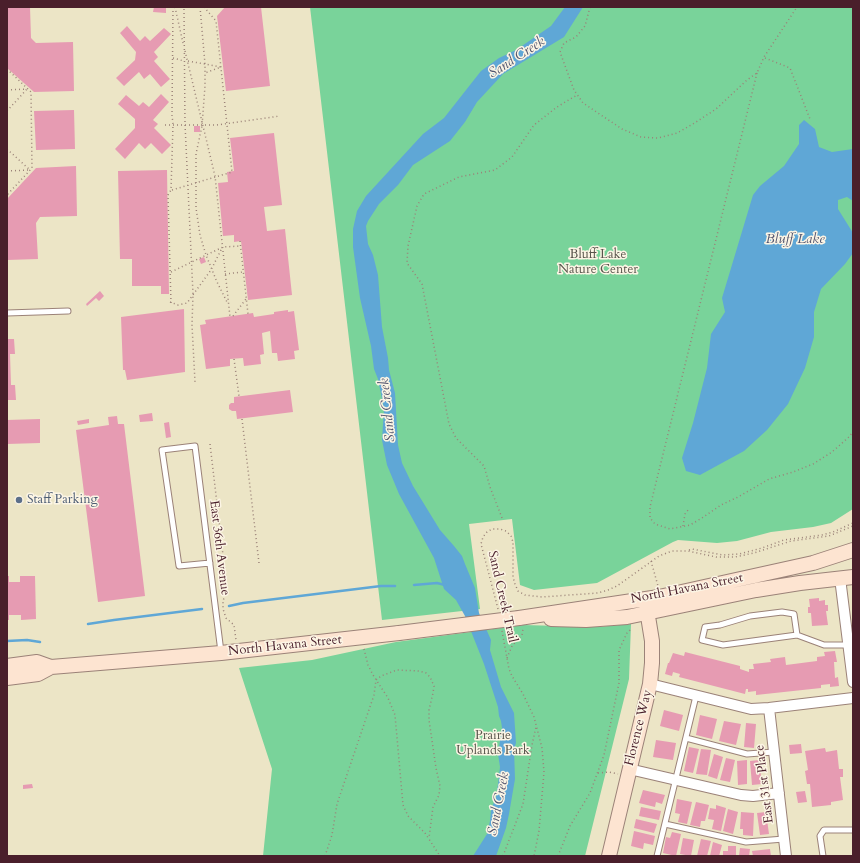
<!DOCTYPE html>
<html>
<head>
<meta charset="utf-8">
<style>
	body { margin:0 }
	#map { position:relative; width:860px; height:863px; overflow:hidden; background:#ece5c6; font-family:Cardo,serif }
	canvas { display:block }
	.frame { position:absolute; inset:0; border:8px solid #4a1f2b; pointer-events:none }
</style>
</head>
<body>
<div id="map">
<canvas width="860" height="863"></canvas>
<div class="frame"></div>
</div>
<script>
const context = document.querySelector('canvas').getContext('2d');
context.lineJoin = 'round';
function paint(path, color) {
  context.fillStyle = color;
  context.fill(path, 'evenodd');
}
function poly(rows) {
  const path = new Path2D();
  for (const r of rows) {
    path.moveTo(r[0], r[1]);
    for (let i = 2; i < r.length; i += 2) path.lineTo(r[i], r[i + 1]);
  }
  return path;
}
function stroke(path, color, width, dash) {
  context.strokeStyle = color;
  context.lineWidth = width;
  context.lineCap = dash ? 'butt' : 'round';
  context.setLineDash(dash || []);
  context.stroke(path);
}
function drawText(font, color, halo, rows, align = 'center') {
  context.font = font + ' Cardo,serif';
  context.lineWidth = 3;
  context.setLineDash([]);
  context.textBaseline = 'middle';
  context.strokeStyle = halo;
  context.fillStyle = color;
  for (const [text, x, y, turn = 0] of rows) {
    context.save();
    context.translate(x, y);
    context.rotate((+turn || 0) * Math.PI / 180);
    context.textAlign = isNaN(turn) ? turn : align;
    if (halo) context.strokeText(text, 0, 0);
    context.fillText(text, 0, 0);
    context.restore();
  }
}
const green = poly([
	[310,7,853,7,853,509,831,523,813,527,771,532,737,541,717,543,678,540,673,542,597,583,534,590,520,585,512,519,469,524,480,609,382,620],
	[631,624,629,679,585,856,263,856,272,769,239,668,312,660,396,642,523,625,597,627]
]);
const water = poly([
	[565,7,583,7,564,37,503,74,477,102,465,122,450,141,413,165,398,185,379,204,368,221,366,226,368,244,373,255,378,275,382,327,388,358,389,370,395,393,398,445,402,463,413,486,421,499,440,530,454,546,462,556,465,564,475,588,479,613,491,640,490,650,501,687,514,713,516,743,514,749,515,779,509,814,506,828,496,856,473,856,487,834,490,821,491,810,496,797,498,784,500,767,498,754,502,728,501,721,499,716,498,707,484,664,465,616,456,600,444,589,434,558,399,494,387,465,382,440,384,409,378,379,374,369,371,346,360,298,353,247,353,229,357,211,366,196,423,134,444,118,481,71,499,58,516,50,551,26],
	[804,120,815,129,819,147,832,152,853,149,853,201,847,197,838,200,838,209,853,233,853,253,845,264,821,289,814,312,814,337,805,368,788,404,767,430,744,451,700,475,686,471,682,458,693,423,707,368,711,334,725,312,722,298,753,195,760,186,784,166,799,144,799,125]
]);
const stream = poly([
	[414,585,437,583,445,585],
	[229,606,243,603,381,586,395,586],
	[88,624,114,620,202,609],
	[7,641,27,640,40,642]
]);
const building = poly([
	[7,7,30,7,31,38,36,43,73,42,74,91,34,92,7,68],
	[154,7,166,7,166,13,153,12],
	[225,7,261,7,270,86,226,91,217,16],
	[127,26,140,41,145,36,150,41,164,28,171,34,154,52,158,57,154,61,170,79,161,87,150,74,144,79,139,72,124,86,116,78,135,60,136,52,120,33],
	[161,94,169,102,153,120,158,124,154,128,171,145,162,154,151,143,145,149,139,143,125,159,115,149,135,128,135,119,118,104,126,95,139,106,143,102,149,107],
	[74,110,75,149,36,150,34,111],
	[194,126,200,126,200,132,194,132],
	[274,133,282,205,264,207,267,231,285,229,292,295,248,300,241,241,234,242,234,235,223,236,218,183,228,182,227,172,234,171,230,138],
	[76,166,77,216,40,217,36,223,38,259,7,260,7,199,36,168],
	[167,170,169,294,161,294,161,286,132,286,132,259,120,259,118,171],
	[204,257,206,262,201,264,199,259],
	[100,291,104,296,99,301,96,298,87,306,86,304],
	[184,309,185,372,127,380,125,370,123,370,121,317],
	[288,310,288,312,294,311,299,350,294,351,295,359,278,361,277,353,272,353,270,331,262,333,264,354,260,355,261,364,244,366,243,358,230,359,230,366,206,369,200,325,206,324,205,320,253,313,254,317,274,314,274,312],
	[7,339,14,339,15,354,10,354,11,385,15,385,16,400,7,400],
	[290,390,293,412,237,419,236,411,232,411,229,409,229,405,231,403,234,403,234,397],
	[152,413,153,421,140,422,139,415],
	[117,416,118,424,124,424,145,596,98,602,76,430,109,425,108,417],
	[40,419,40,443,7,444,7,420],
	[89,419,89,423,78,425,77,421],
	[169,422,171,437,166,438,164,423],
	[7,576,9,576,9,582,20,582,20,576,35,576,36,619,21,620,21,615,9,615,9,620,7,620],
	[819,598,819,601,825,600,825,605,828,605,828,611,826,611,828,625,812,626,811,613,808,613,808,607,810,607,809,599],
	[835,651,837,662,834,662,835,678,838,677,839,686,830,687,830,684,821,685,821,688,756,695,756,691,748,692,748,689,746,689,745,694,679,677,680,674,673,672,672,676,665,674,668,663,669,663,673,653,684,656,685,652,740,666,740,669,749,672,749,669,754,669,753,664,771,662,770,659,785,657,786,665,817,661,817,657,825,656,824,652],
	[664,710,683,715,679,731,660,726],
	[700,715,717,719,712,739,696,735],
	[724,721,741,724,736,745,719,741],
	[746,723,756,724,754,748,744,747],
	[656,740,676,743,673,760,653,757],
	[801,744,802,753,790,754,789,745],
	[689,747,699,749,693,773,684,771],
	[825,748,826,752,837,750,839,769,843,769,843,777,840,777,843,800,831,802,831,805,812,807,810,784,807,784,805,771,808,770,805,751],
	[701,749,711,750,707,775,696,774],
	[714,754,723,757,717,779,708,776],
	[726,758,735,760,730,782,720,780],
	[747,760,747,784,738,785,737,761],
	[759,760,762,784,752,785,750,761],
	[32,784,33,788,23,789,23,785],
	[643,790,665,795,662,804,656,802,655,807,639,803],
	[805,791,807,802,798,803,796,792],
	[677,799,692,802,687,824,678,822,680,814,675,813],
	[696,802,709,805,705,821,701,821,700,827,690,825],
	[716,805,726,808,721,831,712,829,714,820,708,819,710,808,716,809],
	[641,807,661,811,659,820,639,816],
	[728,809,738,812,733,834,723,831],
	[741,812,754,813,753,836,743,835,743,829,740,829],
	[766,812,769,834,760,835,757,813],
	[636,819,657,824,654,833,634,828],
	[634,831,655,836,653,845,644,843,643,849,631,846],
	[672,832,681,834,676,856,663,853,666,837,670,838],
	[683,838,694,840,691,856,680,854],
	[701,839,711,841,707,856,697,856],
	[713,842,722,845,719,856,710,856],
	[728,846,736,846,736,856,723,856,723,851,728,851],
	[740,848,750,849,749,856,739,856],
	[770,849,771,856,753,856,752,851]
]);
const path = poly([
	[175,7,183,43],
	[200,7,205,64,205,86,202,126,196,154,196,208,200,235,206,255,217,282,227,302],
	[590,7,585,26,576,37,564,43,560,52,574,90,583,103,622,129,641,137,658,138,677,133,693,124,716,109,747,80,757,73,764,57,797,7],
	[184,9,185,124,193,294,192,325,195,382],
	[185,51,215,176,230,317],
	[173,58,184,61],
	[765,58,790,68,810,119],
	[188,61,221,67,205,73],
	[7,69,31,92,32,168,7,195],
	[757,73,650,507,650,518,655,524,670,529,690,525,702,518,721,505,738,497,769,479,793,472,813,464,832,452,850,436,853,431],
	[7,90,27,89],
	[7,111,27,89],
	[165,125,217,125,280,116],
	[7,149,30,170],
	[7,171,29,170],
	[172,190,232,172,216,21,204,7],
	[240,241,248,314],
	[171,272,223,247,240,246],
	[225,274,243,272],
	[170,302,178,305,187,303,211,270,222,248],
	[171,303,168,195,171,190,173,124,172,115,173,7],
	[233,316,246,299],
	[234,359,239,396],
	[242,419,259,563],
	[210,444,227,589,223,601,223,609,226,618,234,625,236,640],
	[502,518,490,487,484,466,456,438,449,424,422,284,407,263,408,246,417,206,424,194,459,177,495,170,512,157,534,125,557,107,577,95],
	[683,526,685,514,688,510],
	[689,550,692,549,723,555,739,554,762,548,784,540,822,535,833,532,853,523],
	[651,561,658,586],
	[498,609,481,544,483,537,487,532,492,529,500,529,506,531,511,536,513,542,513,577,515,584,518,591,525,595,542,597,598,593,608,590,617,586,659,556,672,551,688,551,716,557,735,557,754,553,791,541,829,536,853,526],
	[502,631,509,669,512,676,523,694,534,717,542,748,544,772,543,784,539,831,534,856],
	[364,649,368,665,373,675,388,698,395,715,403,805,408,816,425,833,440,856],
	[507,658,512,646,522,635,523,629],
	[598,773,609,772,618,774],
	[325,856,332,835,337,804,374,695,376,680,381,676,397,670,419,671,426,673,430,677,434,686,433,693,429,710,429,720,436,768,440,786,439,795,433,807,429,838],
	[503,856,523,804,532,745,536,727],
	[558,856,570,826,590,793,604,755,619,683,619,650,627,633,632,628]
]);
const lane = poly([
	[7,313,68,311],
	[210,563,179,566,162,450,195,446,221,652],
	[797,635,794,614,782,612,750,616,720,625,705,627,702,640,723,645,797,635,824,645,849,645],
	[686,738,747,754,774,752],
	[665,824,746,842,784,839],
	[657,856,696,696],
	[823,856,820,836,824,830,853,830]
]);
const street = poly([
	[840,578,853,682],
	[650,684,751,709,769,708,853,698],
	[769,708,786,856],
	[629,769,741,795,753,796,779,793]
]);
const secondary = poly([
	[519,618,659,597,813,563,853,550],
	[551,619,586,620,627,617,756,590,800,583,853,577],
	[7,666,37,662,51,667],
	[7,678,38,674,51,667,221,653,399,633],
	[609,856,650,684,652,663,652,641,646,604]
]);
const secondaryBridge = poly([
	[399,633,519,618]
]);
const markers = [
	[19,500,4,"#5c6f8a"]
];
const parkNames = [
	["Bluff Lake",598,255],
	["Nature Center",598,270],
	["Prairie",493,736],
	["Uplands Park",493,751]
];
const serviceNames = [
	["Staff Parking",27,500]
];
const streetNames = [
	["East 36th Avenue",219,548,83],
	["North Havana Street",687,589,-11],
	["Sand Creek Trail",502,597,77],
	["North Havana Street",285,646,-6],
	["Florence Way",639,728,-76],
	["East 31st Place",765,784,-97]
];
const waterNames = [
	["Sand Creek",517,58,-33],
	["Bluff Lake",795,240],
	["Sand Creek",388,410,-96],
	["Sand Creek",499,804,-79]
];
paint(green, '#79d39a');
paint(water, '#5fa7d6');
stroke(stream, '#5fa7d6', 2.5);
paint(building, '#e69bb2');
stroke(lane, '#9b8278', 7);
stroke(street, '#9b8278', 12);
stroke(secondary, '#9b8278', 16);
stroke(path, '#9b8278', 1.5, [1, 3]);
stroke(lane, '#fff', 5);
stroke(street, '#fff', 10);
stroke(secondary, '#fde4d1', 14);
stroke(secondaryBridge, '#9b8278', 16, []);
stroke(secondaryBridge, '#fde4d1', 14);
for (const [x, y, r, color] of markers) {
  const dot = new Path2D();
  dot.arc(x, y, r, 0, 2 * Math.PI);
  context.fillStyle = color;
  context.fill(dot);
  stroke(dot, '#fcf5e5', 1.5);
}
drawText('13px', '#58554c', '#fcf5e5', parkNames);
drawText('13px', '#4e5e75', '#fcf5e5', serviceNames, 'left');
drawText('13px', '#4a1f2b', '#fcf5e5', streetNames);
drawText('italic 14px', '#52556f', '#fcf5e5', waterNames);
</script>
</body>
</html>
